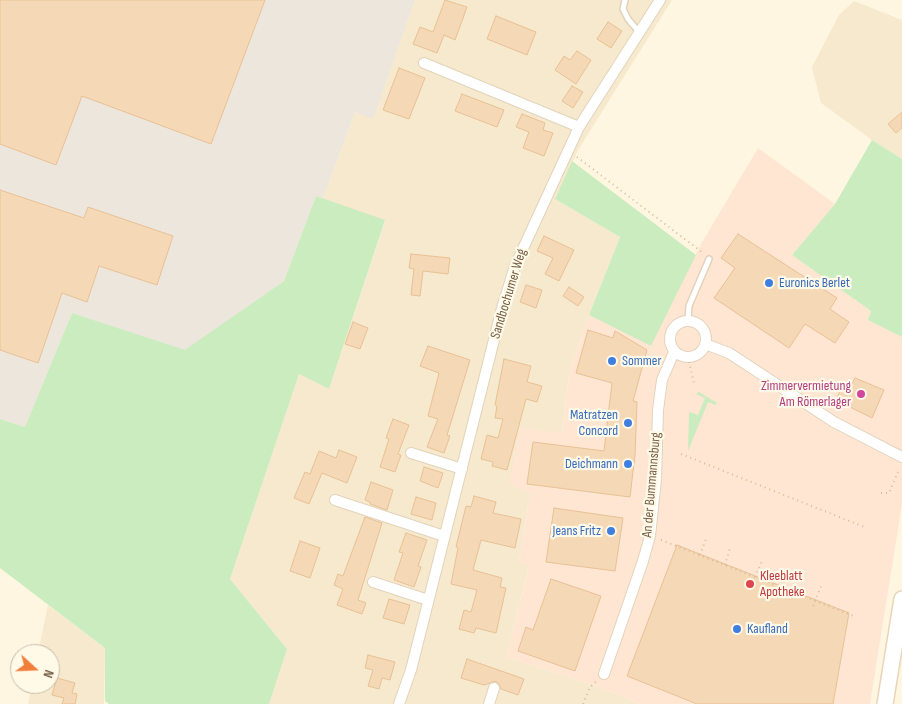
<!DOCTYPE html>
<html>
<head>
<meta charset="utf-8">
<style>
	body { margin:0 }
	#map { position:relative; width:902px; height:704px; overflow:hidden; background:#fef6e0; font-family:"Sofia Sans Condensed",sans-serif }
	canvas { display:block }
	.north { position:absolute; left:10px; top:644px; width:50px; height:50px; box-sizing:border-box; background:#fff9e8; border:1px solid #c8bba7; border-radius:50%; rotate:110deg; font-size:14px; font-weight:700; line-height:20px; text-align:center; color:#765e45 }
	.north::after { content:''; display:block; margin:auto; width:18px; height:22px; background:#f17e3b; clip-path:polygon(50% 0,100% 100%,50% 72%,0 100%) }
</style>
</head>
<body>
<div id="map">
<canvas width="902" height="704"></canvas>
<div class="north">N</div>
</div>
<script>
const context = document.querySelector('canvas').getContext('2d');
context.lineJoin = 'round';
function paint(path, color) {
  context.fillStyle = color;
  context.fill(path, 'evenodd');
}
function poly(rows) {
  const path = new Path2D();
  for (const r of rows) {
    if (r.length === 3) {
      path.moveTo(r[0] + r[2], r[1]);
      path.arc(r[0], r[1], r[2], 0, 2 * Math.PI);
      continue;
    }
    path.moveTo(r[0], r[1]);
    for (let i = 2; i < r.length; i += 2) path.lineTo(r[i], r[i + 1]);
  }
  return path;
}
function stroke(path, color, width, dash) {
  context.strokeStyle = color;
  context.lineWidth = width;
  context.lineCap = dash ? 'butt' : 'round';
  context.setLineDash(dash || []);
  context.stroke(path);
}
function drawText(font, color, halo, rows, align = 'center') {
  context.font = font + ' "Sofia Sans Condensed",sans-serif';
  context.lineWidth = 4.5;
  context.setLineDash([]);
  context.textBaseline = 'middle';
  context.strokeStyle = halo;
  context.fillStyle = color;
  for (const [text, x, y, turn = 0] of rows) {
    context.save();
    context.translate(x, y);
    context.rotate((+turn || 0) * Math.PI / 180);
    context.textAlign = isNaN(turn) ? turn : align;
    if (halo) context.strokeText(text, 0, 0);
    context.fillText(text, 0, 0);
    context.restore();
  }
}
const residential = poly([
	[415,0,672,0,578,150,555,199,620,237,589,315,569,372,562,433,530,494,519,562,529,565,506,657,599,687,640,704,269,704,287,649,230,579,299,374,329,389,385,221,323,199,355,112,373,118],
	[854,1,902,20,902,159,872,140,821,103,812,67,839,15],
	[48,605,105,648,104,704,28,704,32,684,50,684,50,654,38,654]
]);
const commercial = poly([
	[758,148,835,204,792,255,871,311,868,320,902,337,902,504,870,704,640,704,599,687,506,657,529,566,519,562,530,494,509,483,520,428,562,433,569,372,589,315,651,345,701,244]
]);
const industrial = poly([
	[0,0,415,0,373,119,355,112,323,199,316,196,284,281,185,351,72,313,25,427,0,419]
]);
const green = poly([
	[872,140,902,159,902,337,868,320,871,311,792,255,835,204],
	[572,161,696,255,651,346,589,315,620,237,555,199],
	[316,196,385,220,329,389,299,374,230,579,287,649,269,704,109,704,105,701,105,648,0,568,0,419,25,427,72,313,185,350,284,281],
	[699,392,717,403,716,405,708,402,688,451,689,412,698,415,705,398,696,394]
]);
const building = poly([
	[0,0,265,0,211,144,82,96,56,165,0,144,0,0],
	[445,0,467,7,455,40,444,35,437,53,413,44,420,27,433,32,445,0],
	[496,16,536,32,527,55,487,39,496,16],
	[608,22,622,31,611,48,597,39,608,22],
	[577,51,591,60,576,84,555,70,564,56,570,60,577,51],
	[399,68,425,78,409,119,383,110,399,68],
	[572,86,583,92,573,108,562,101,572,86],
	[462,94,504,110,497,127,455,111,462,94],
	[902,112,902,128,896,133,888,124,902,112],
	[522,114,545,123,543,130,553,133,544,156,523,148,529,132,516,127,522,114],
	[0,190,84,218,88,207,173,236,157,285,99,266,87,302,62,293,38,363,0,350,0,190],
	[738,234,837,298,830,309,849,322,835,343,805,324,789,348,714,298,735,268,721,258,738,234],
	[544,236,574,250,559,281,545,274,553,258,537,251,544,236],
	[411,254,450,258,448,274,423,271,420,296,411,295,414,269,409,268,411,254],
	[526,285,542,290,536,308,520,302,526,285],
	[569,287,584,297,578,306,563,296,569,287],
	[353,322,368,328,360,349,345,344,353,322],
	[588,330,613,338,615,331,647,350,633,401,637,402,635,455,630,497,527,484,533,442,604,451,612,383,576,373,588,330],
	[428,346,470,360,447,435,450,436,444,453,427,447,438,419,428,416,439,373,420,366,428,346],
	[504,359,531,366,527,382,542,386,537,402,526,399,507,470,492,466,493,462,481,459,487,435,498,438,503,419,495,418,497,406,495,405,504,359],
	[855,378,884,390,872,418,836,400,842,386,849,390,855,378],
	[393,419,409,425,398,454,401,455,395,472,380,467,389,439,386,438,393,419],
	[339,450,357,457,347,483,322,473,309,504,294,498,305,472,310,474,319,451,336,458,339,450],
	[424,467,443,473,438,488,420,481,424,467],
	[371,482,393,490,387,510,370,504,370,502,365,500,371,482],
	[474,496,496,502,493,513,521,519,515,548,481,540,473,570,502,578,500,587,506,588,496,633,476,628,474,633,459,629,464,610,471,612,477,590,451,584,458,548,456,547,466,506,471,507,474,496],
	[416,497,436,503,432,520,411,514,416,497],
	[554,508,623,518,615,571,546,562,554,508],
	[365,517,382,523,358,600,366,603,362,614,337,605,343,589,334,585,338,574,343,576,365,517],
	[406,533,427,540,418,566,421,567,414,587,394,580,403,553,399,552,406,533],
	[300,541,320,548,310,578,290,571,300,541],
	[677,545,849,613,833,704,697,704,627,676,677,545],
	[551,579,601,596,575,671,518,651,526,627,533,630,551,579],
	[389,599,410,605,404,624,383,618,389,599],
	[368,655,395,662,390,680,382,678,379,689,368,686,373,670,365,668,368,655],
	[467,659,524,679,518,695,501,689,499,684,496,681,484,685,461,678,467,659],
	[57,678,75,683,72,693,77,694,75,704,62,704,64,698,52,695,57,678]
]);
const path = poly([
	[577,157,703,253],
	[688,357,694,383],
	[681,454,867,528],
	[881,493,889,493,898,472],
	[661,540,856,617],
	[700,555,706,539],
	[725,565,730,548],
	[755,577,762,561],
	[781,587,786,570],
	[813,606,822,584],
	[583,704,590,687,597,681]
]);
const service = poly([
	[625,0,623,9,628,19,639,32],
	[688,321,689,306,709,259]
]);
const minor = poly([
	[424,63,579,127],
	[688,339,18],
	[705,344,729,353,834,422,902,457],
	[411,453,462,469],
	[335,500,444,536],
	[373,582,428,600],
	[604,674,643,561,650,536,656,479,658,410,662,380,674,352],
	[399,704,411,670,502,308,515,266,579,127,660,0],
	[489,704,494,688]
]);
const secondary = poly([
	[885,704,902,599]
]);
const markers = [
	[769,283,5,"#3f7fe0"],
	[612,361,5,"#3f7fe0"],
	[861,394,5,"#d1479c"],
	[628,423,5,"#3f7fe0"],
	[628,464,5,"#3f7fe0"],
	[611,531,5,"#3f7fe0"],
	[750,584,5,"#e0444e"],
	[737,629,5,"#3f7fe0"]
];
const shopNames = [
	["Euronics Berlet",779,283],
	["Sommer",622,361],
	["Matratzen",618,415,"right"],
	["Concord",618,431,"right"],
	["Deichmann",618,464,"right"],
	["Jeans Fritz",601,531,"right"],
	["Kaufland",747,629]
];
const streetNames = [
	["Sandbochumer Weg",509,294,-73],
	["An der Bummannsburg",652,485,-85]
];
const hotelNames = [
	["Zimmervermietung",851,386],
	["Am Römerlager",851,402]
];
const healthNames = [
	["Kleeblatt",760,576],
	["Apotheke",760,592]
];
paint(residential, '#f6e9ce');
paint(commercial, '#ffe6d3');
paint(industrial, '#ece6dc');
paint(green, '#caecbe');
paint(building, '#f5d8b5');
stroke(building, '#e9c195', 1);
stroke(service, '#e2d3bb', 8);
stroke(minor, '#e2d3bb', 12);
stroke(secondary, '#e8d5b9', 18);
stroke(path, '#dabb99', 2, [1, 4]);
stroke(service, '#fff', 5);
stroke(minor, '#fff', 10);
stroke(secondary, '#fff', 15);
for (const [x, y, r, color] of markers) {
  const dot = new Path2D();
  dot.arc(x, y, r, 0, 2 * Math.PI);
  context.fillStyle = color;
  context.fill(dot);
  stroke(dot, '#fff9e8', 2);
}
drawText('14px', '#366cbe', '#fff9e8', shopNames, 'left');
drawText('14px', '#765e45', '#fff9e8', streetNames);
drawText('14px', '#b23c85', '#fff9e8', hotelNames, 'right');
drawText('14px', '#be3a42', '#fff9e8', healthNames, 'left');
</script>
</body>
</html>
